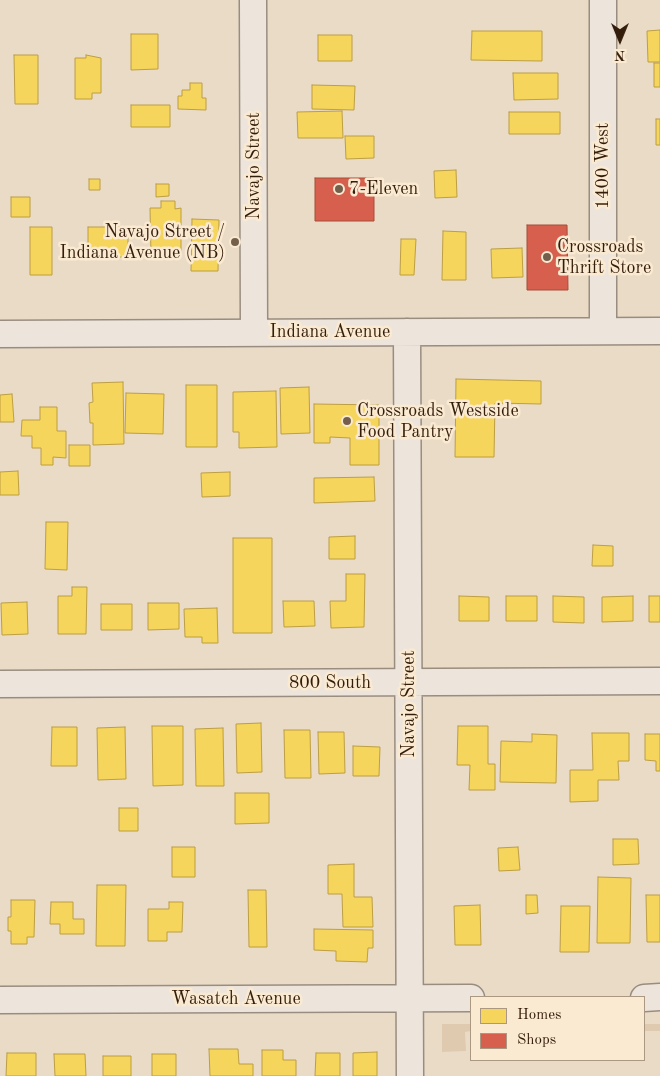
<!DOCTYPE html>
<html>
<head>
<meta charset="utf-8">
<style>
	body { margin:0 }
	#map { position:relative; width:660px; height:1076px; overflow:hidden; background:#eadbc7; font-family:"Old Standard TT",serif }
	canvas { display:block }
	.legend { position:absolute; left:470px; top:996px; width:175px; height:65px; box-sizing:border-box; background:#faead2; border:1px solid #ab9882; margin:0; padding:6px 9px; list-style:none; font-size:15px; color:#341c0a }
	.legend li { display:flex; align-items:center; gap:10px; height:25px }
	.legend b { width:25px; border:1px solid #ab9882 }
	.north { position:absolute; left:595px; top:15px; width:50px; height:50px; -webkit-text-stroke:4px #faead2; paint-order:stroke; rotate:180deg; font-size:14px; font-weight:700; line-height:20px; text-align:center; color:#341c0a }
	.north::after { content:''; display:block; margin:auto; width:18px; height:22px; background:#341c0a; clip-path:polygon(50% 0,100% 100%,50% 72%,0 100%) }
</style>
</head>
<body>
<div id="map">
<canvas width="660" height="1076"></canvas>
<ul class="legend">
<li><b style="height:14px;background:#f6d55c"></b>Homes</li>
<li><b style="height:14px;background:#d6604d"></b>Shops</li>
</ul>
<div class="north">N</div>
</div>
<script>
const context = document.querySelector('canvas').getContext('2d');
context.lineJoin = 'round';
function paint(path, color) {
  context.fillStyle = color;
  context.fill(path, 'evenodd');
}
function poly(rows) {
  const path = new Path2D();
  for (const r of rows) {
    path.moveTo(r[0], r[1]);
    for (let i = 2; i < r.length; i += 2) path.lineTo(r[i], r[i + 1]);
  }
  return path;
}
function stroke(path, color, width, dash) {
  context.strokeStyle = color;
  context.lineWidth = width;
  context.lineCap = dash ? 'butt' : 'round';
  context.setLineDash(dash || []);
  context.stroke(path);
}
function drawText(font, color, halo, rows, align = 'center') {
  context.font = font + ' "Old Standard TT",serif';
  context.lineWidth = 5;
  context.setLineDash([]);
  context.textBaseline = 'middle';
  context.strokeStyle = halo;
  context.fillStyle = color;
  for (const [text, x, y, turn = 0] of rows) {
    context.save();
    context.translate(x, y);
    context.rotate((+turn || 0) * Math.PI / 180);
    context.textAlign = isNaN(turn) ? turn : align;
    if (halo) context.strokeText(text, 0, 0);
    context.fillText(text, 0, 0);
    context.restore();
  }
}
const green = poly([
	[471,1024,471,1031,465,1032,466,1051,442,1052,442,1024],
	[644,1024,660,1024,660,1031,644,1031]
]);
const homes = poly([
	[660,30,660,62,648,62,647,31,660,30],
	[472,31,542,31,542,61,471,60,472,31],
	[131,34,158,34,158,69,131,70,131,34],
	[318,35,352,35,352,61,318,61,318,35],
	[14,55,38,55,38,104,15,104,14,55],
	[86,55,101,58,101,93,92,93,92,99,75,99,75,58,86,58,86,55],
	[654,63,660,63,660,87,654,87,654,63],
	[513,73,558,73,558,99,514,100,513,73],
	[190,83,202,83,202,98,206,98,206,110,178,109,178,96,182,96,182,90,190,90,190,83],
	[312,85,355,86,354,110,312,109,312,85],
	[131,105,170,105,170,127,131,127,131,105],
	[342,111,343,138,298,138,297,112,342,111],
	[509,112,560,112,560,134,509,134,509,112],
	[656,119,660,119,660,145,656,145,656,119],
	[345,136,374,136,374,158,346,159,345,136],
	[456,170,457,197,435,198,434,171,456,170],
	[89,179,100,179,100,190,89,190,89,179],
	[156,184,169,184,169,196,156,197,156,184],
	[11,197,30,197,30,217,11,217,11,197],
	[161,201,175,201,175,209,181,208,181,255,151,255,150,208,161,208,161,201],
	[192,219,219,220,218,271,191,271,192,219],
	[30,227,52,227,52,275,30,275,30,227],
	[88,227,128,227,128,257,105,257,105,252,88,252,88,227],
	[443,231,466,232,466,280,442,280,443,231],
	[401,239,416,239,414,275,400,275,401,239],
	[522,248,523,277,492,278,491,249,522,248],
	[456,379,541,381,541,404,495,403,494,457,455,457,456,379],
	[123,382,124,444,93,445,93,423,90,423,89,403,93,402,92,383,123,382],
	[186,385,217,385,217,447,186,447,186,385],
	[309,387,310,433,281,434,280,388,309,387],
	[276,391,277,447,239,448,239,432,233,432,233,392,276,391],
	[126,393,164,394,163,434,125,433,126,393],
	[12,394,14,422,0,422,0,395,12,394],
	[314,404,379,405,379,465,350,465,350,438,330,437,330,443,314,443,314,404],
	[40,407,57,407,57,431,66,431,66,458,53,457,53,465,41,465,41,448,32,448,32,436,21,436,22,420,40,420,40,407],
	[69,445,90,445,90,466,69,466,69,445],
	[18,471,19,495,0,495,0,472,18,471],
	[230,472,230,496,202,497,201,473,230,472],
	[374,477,375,501,314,503,314,478,374,477],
	[46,522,68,522,67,570,45,569,46,522],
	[355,536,355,559,329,559,329,537,355,536],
	[233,538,272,538,272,633,233,633,233,538],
	[593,545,613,546,613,566,592,566,593,545],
	[346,574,365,574,364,627,331,628,330,601,346,601,346,574],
	[72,587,87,587,86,634,58,634,58,596,72,596,72,587],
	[459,596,489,597,489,621,459,621,459,596],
	[506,596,537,596,537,621,506,621,506,596],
	[553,596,584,597,584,623,553,622,553,596],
	[633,596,633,621,602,622,602,597,633,596],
	[649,596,660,596,660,622,649,622,649,596],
	[283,601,314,601,315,626,284,627,283,601],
	[27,602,28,634,2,635,1,603,27,602],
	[148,603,179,603,179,629,148,630,148,603],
	[101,604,132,604,132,630,101,630,101,604],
	[217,608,218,643,202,643,202,637,185,637,184,609,217,608],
	[261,723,262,772,237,773,236,724,261,723],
	[152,726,183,726,183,785,153,786,152,726],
	[458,726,488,726,488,764,495,764,495,790,469,790,470,765,457,765,458,726],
	[52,727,77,727,77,766,51,766,52,727],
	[125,727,126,779,98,780,97,728,125,727],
	[223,728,224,786,196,786,195,729,223,728],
	[284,730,310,730,311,778,285,778,284,730],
	[318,732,344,732,345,773,319,774,318,732],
	[592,733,629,733,629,761,618,761,619,780,598,780,598,801,570,802,570,770,593,770,592,733],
	[532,734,557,735,556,783,500,782,501,741,532,742,532,734],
	[645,734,660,734,660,771,656,771,656,761,645,760,645,734],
	[353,746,380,747,379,776,353,776,353,746],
	[235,793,269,793,269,823,235,824,235,793],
	[119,808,138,808,138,831,119,831,119,808],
	[613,839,638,839,639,864,613,865,613,839],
	[172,847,195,847,195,877,172,877,172,847],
	[518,847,520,870,499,871,498,848,518,847],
	[354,864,354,897,372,897,373,927,343,927,342,894,328,894,328,865,354,864],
	[598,877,631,878,630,943,597,943,598,877],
	[97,885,126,885,125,946,96,946,97,885],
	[248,890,266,890,267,947,249,947,248,890],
	[526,895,537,895,538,913,526,914,526,895],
	[646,895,660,895,660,942,647,942,646,895],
	[11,900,35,900,34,937,27,937,27,944,11,944,11,931,8,931,8,917,11,917,11,900],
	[51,902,73,902,73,919,84,919,84,934,60,934,60,924,50,924,51,902],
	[169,902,183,902,182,932,167,932,167,941,148,941,148,909,169,909,169,902],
	[480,905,481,945,455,945,454,906,480,905],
	[561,906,590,906,589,952,560,952,561,906],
	[314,929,373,930,373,948,368,948,367,962,336,961,336,951,314,950,314,929],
	[209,1049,238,1049,239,1064,253,1064,253,1076,210,1076,209,1049],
	[262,1050,283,1050,283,1060,296,1060,296,1076,262,1076,262,1050],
	[377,1052,377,1076,353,1076,353,1053,377,1052],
	[7,1053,36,1053,36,1076,6,1076,7,1053],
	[316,1053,340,1053,340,1076,315,1076,316,1053],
	[54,1054,85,1054,86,1076,55,1076,54,1054],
	[152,1054,176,1054,176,1076,152,1076,152,1054],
	[103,1056,131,1056,131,1076,103,1076,103,1056]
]);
const shops = poly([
	[315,178,374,178,374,221,315,221,315,178],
	[527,225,567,225,568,290,527,290,527,225]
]);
const minor = poly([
	[253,0,254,332],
	[603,0,603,331],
	[407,332,410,1076],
	[0,334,660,331],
	[0,684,660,681],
	[644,998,660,997],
	[0,1000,471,998]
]);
const markers = [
	[339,189,5,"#745f4c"],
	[235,242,5,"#745f4c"],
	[547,257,5,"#745f4c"],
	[347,421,5,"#745f4c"]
];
const streetNames = [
	["Navajo Street",254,166,-90],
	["1400 West",603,166,-90],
	["Indiana Avenue",330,332],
	["800 South",330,683],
	["Navajo Street",409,704,-90],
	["Wasatch Avenue",236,999]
];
const poiNames = [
	["7-Eleven",349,189],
	["Navajo Street /",225,232,"right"],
	["Indiana Avenue (NB)",225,253,"right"],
	["Crossroads",557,247],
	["Thrift Store",557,268],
	["Crossroads Westside",357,411],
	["Food Pantry",357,432]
];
paint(green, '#e0caaf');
paint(homes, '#f6d55c');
stroke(homes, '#bc9e43', 1);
paint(shops, '#d6604d');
stroke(shops, '#a54c39', 1);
stroke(minor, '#998d80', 29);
stroke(minor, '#ede5db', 26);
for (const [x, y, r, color] of markers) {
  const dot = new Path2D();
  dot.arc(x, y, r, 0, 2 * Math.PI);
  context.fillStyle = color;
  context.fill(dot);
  stroke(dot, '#faead2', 2);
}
drawText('18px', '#341c0a', '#faead2', streetNames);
drawText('18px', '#341c0a', '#faead2', poiNames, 'left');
</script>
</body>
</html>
